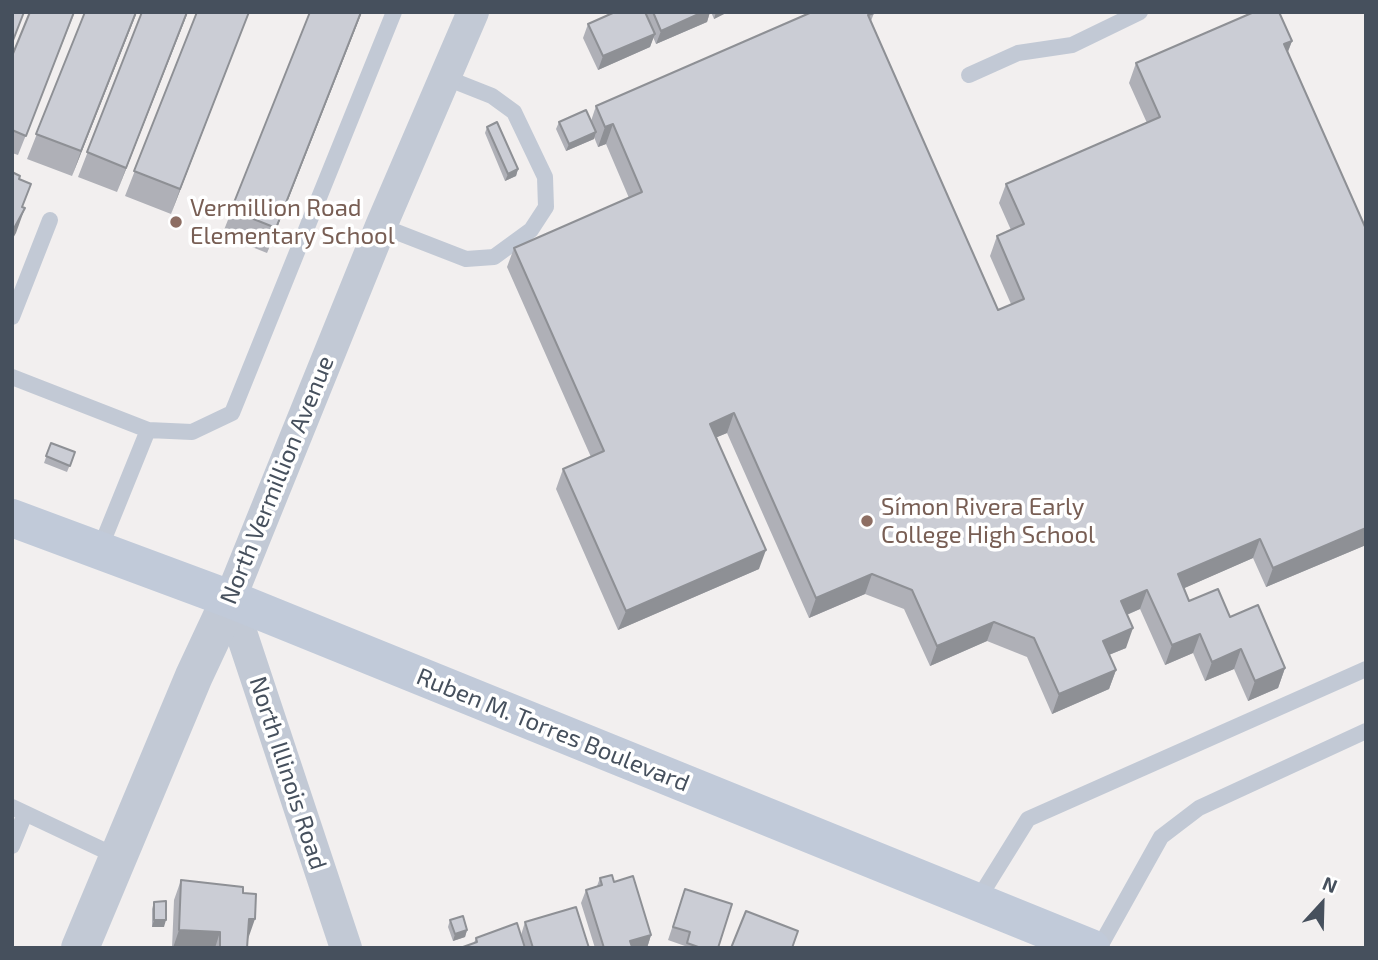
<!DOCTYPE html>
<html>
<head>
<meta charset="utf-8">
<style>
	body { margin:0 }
	#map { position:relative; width:1378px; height:960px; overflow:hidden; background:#f2efef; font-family:"Exo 2",sans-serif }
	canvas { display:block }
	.frame { position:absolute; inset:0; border:14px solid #46505d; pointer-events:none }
	.north { position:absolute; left:1287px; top:869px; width:70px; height:70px; -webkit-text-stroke:5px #fff; paint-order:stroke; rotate:22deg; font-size:19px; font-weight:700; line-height:28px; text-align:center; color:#46505d }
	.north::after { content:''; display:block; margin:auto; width:24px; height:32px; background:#46505d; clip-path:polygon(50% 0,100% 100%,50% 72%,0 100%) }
</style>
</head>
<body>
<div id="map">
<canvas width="1378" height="960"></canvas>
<div class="frame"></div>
<div class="north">N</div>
</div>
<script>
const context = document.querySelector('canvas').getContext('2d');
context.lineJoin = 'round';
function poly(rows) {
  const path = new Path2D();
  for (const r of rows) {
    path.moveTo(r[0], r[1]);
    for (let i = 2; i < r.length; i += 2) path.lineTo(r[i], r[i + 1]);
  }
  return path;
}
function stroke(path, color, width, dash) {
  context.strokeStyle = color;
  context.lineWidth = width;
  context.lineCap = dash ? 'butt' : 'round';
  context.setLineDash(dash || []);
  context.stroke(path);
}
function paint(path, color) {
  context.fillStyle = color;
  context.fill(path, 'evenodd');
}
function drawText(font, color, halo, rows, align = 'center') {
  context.font = font + ' "Exo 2",sans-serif';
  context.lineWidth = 7;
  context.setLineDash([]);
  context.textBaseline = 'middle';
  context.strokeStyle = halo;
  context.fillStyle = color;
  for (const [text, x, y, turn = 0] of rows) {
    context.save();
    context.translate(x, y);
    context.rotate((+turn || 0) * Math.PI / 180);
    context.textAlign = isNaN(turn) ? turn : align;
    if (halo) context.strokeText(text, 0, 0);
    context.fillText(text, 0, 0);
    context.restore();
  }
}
const service = poly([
	[969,75,1018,53,1072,45,1140,12],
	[381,226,466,259,494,257,531,230,546,207,545,177,514,112,492,96,444,77],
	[12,317,50,220],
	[12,377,148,430],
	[99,551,148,430,192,432,232,413,394,12],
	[12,807,118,857],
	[12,846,25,814],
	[977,901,1028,819,1366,669],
	[1099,948,1161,837,1199,808,1366,731]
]);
const minor = poly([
	[346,948,230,599,381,226,473,12]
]);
const tertiary = poly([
	[80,948,194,676,230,599]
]);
const secondary = poly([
	[12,518,230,599,1091,948]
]);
const wall = poly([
	[30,12,75,12,18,155,12,153,12,56],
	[85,12,137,12,72,176,27,159],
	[142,12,188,12,117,192,78,177],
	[197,12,249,12,171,214,125,196],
	[310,12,362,12,267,253,222,235],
	[615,12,710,12,707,22,656,44,653,37,650,47,598,70,583,38,588,24],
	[711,12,728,12,714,19],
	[874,13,871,21,998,310,1011,304,990,256,997,236,1011,230,999,203,1006,184,1147,123,1129,83,1136,63,1292,41,1288,52,1366,545,1266,587,1253,558,1184,588,1189,601,1230,617,1285,668,1278,688,1248,701,1234,669,1205,681,1193,653,1165,665,1140,609,1127,615,1126,648,1109,655,1116,670,1109,689,1052,714,1027,657,987,641,930,666,904,609,865,594,809,618,727,433,717,437,759,569,618,630,556,489,563,469,591,457,507,267,514,248,629,198,606,144,598,147,594,137,594,139,566,151,556,129,559,122,591,121,596,106],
	[487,127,518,169,516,176,505,181,485,133],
	[51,443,75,452,67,472,44,463],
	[600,878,614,882,651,935,647,948,595,948,581,903,586,890,597,886],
	[181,880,243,893,248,939,247,948,172,948,174,900],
	[685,889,718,948,685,948,685,946,668,940],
	[154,902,164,927,152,927,152,909],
	[450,920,467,930,465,937,453,941,448,927],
	[525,922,589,948,462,948,463,947,474,943,476,938,521,935]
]);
const shadedWall = poly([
	[136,12,137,12,72,176,81,151],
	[187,12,188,12,117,192,126,168],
	[249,12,171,214,180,189],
	[361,12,362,12,267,253,276,228],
	[703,12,710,12,707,22,656,44,661,31],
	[716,12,728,12,714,19],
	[655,34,650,47,598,70,603,56],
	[1292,41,1284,61,1284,44],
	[613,124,606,144,598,147,605,127],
	[596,132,594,139,566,151,569,144],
	[518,169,516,176,505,181,508,174],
	[25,208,16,233,12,240,12,232,22,209],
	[734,413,727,433,703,443,710,424],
	[1366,528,1366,545,1266,587,1273,568],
	[1260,539,1253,558,1171,594,1178,574],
	[766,550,759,569,618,630,626,611],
	[872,574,865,594,809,618,816,598],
	[1147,590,1140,609,1114,620,1121,601],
	[994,622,987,641,930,666,937,646],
	[1133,628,1126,648,1096,660,1103,641],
	[1200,634,1193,653,1165,665,1172,645],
	[1241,649,1234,669,1205,681,1212,662],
	[1285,668,1278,688,1248,701,1255,681],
	[1116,670,1109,689,1052,714,1059,694],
	[249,919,255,919,248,939],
	[154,920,166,920,164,927,152,927],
	[179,930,220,932,215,948,173,948],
	[467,930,465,937,453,941,455,934],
	[651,935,647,948,628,948,630,941]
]);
const building = poly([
	[12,12,24,12,12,43,12,12],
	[30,12,74,12,26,136,12,130,12,56,30,12],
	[85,12,136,12,81,151,36,134,85,12],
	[142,12,187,12,126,168,87,152,142,12],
	[197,12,249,12,180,189,134,171,197,12],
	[310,12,361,12,276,228,231,210,310,12],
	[615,12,645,12,655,34,603,56,588,24,615,12],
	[653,12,703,12,661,31,653,12],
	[812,12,873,12,874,13,868,15,998,310,1024,299,997,236,1024,224,1006,184,1160,117,1136,63,1254,12,1279,12,1292,41,1284,44,1366,229,1366,528,1273,568,1260,539,1178,574,1189,601,1218,589,1230,617,1258,605,1285,668,1255,681,1241,649,1212,662,1200,634,1172,645,1147,590,1121,601,1133,628,1103,641,1116,670,1059,694,1034,638,994,622,937,646,912,590,872,574,816,598,734,413,710,424,766,550,626,611,563,469,604,451,514,248,642,192,613,124,605,127,596,106,812,12],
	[586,110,596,132,569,144,559,122,586,110],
	[497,122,518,169,508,174,487,127,497,122],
	[12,172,20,176,19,179,31,184,22,207,25,208,12,232,12,172],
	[51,443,75,452,70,466,46,456,51,443],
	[612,875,614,882,633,876,651,935,630,941,632,947,631,948,604,948,586,890,602,885,600,878,612,875],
	[181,880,243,887,243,893,256,894,255,919,249,919,247,948,220,948,220,932,179,930,181,880],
	[685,889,732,904,718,948,701,948,687,943,690,932,673,927,685,889],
	[166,901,166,920,154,920,154,902,166,901],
	[576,907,589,948,533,948,525,922,576,907],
	[746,911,798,931,792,948,731,948,746,911],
	[463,916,467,930,455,934,450,920,463,916],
	[517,923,525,948,463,948,463,947,477,942,476,938,517,923]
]);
const markers = [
	[176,222,7,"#8d6e63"],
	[867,521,7,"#8d6e63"]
];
const educationNames = [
	["Vermillion Road",190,208],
	["Elementary School",190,236],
	["Símon Rivera Early",881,507],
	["College High School",881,535]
];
const streetNames = [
	["North Vermillion Avenue",277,480,-68],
	["Ruben M. Torres Boulevard",553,730,22],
	["North Illinois Road",288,773,72]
];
stroke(service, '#c2c9d5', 16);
stroke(minor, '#c2c9d5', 32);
stroke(tertiary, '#c2c9d5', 38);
stroke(secondary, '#c1cad9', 38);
paint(wall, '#afb0b7');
paint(shadedWall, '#8e9095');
paint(building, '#cbcdd5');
stroke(building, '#8e9095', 2);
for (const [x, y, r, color] of markers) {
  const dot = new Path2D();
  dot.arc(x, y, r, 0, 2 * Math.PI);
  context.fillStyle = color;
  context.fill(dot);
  stroke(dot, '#fff', 2.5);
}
drawText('24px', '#785e54', '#fff', educationNames, 'left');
drawText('24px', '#46505d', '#fff', streetNames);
</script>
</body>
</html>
